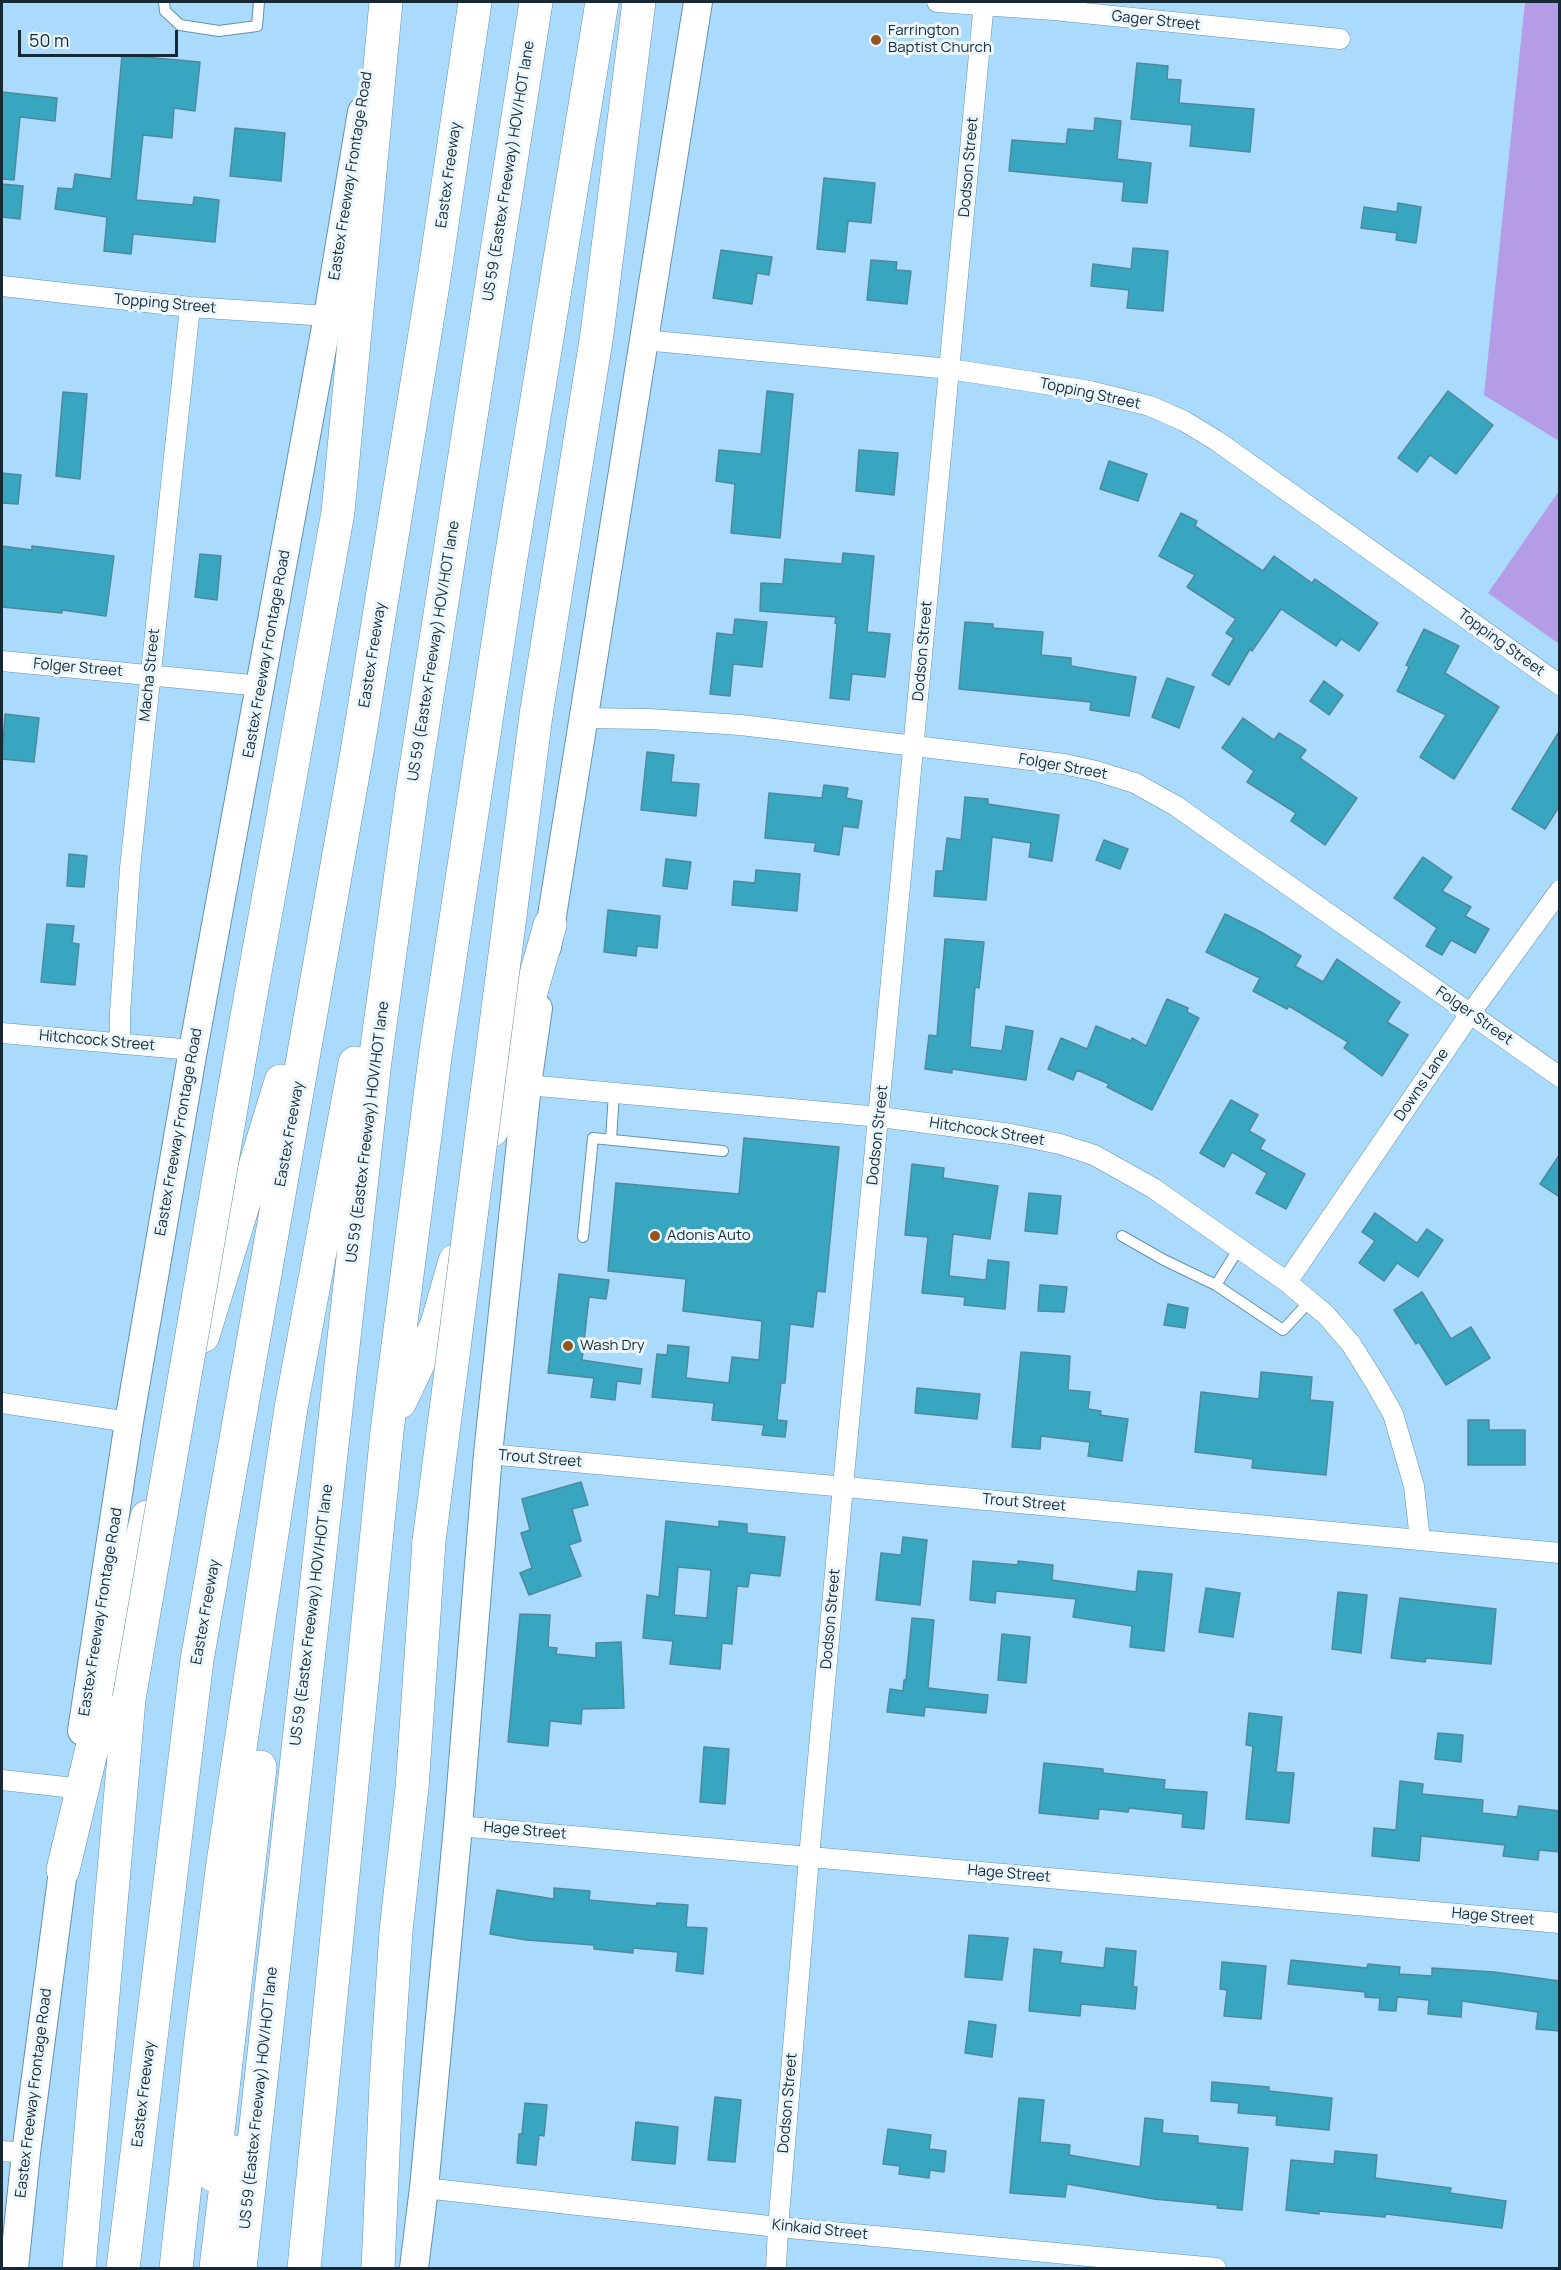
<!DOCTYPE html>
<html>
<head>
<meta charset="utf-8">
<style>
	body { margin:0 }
	#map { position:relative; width:1561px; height:2270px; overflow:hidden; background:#aadbfc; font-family:Manrope,sans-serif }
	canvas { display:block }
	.frame { position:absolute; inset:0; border:3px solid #162935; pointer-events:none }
	.scale { position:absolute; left:18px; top:30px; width:160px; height:27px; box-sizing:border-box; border:3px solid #162935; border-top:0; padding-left:8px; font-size:18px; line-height:21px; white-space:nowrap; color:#162935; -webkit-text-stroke:4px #ecf6fd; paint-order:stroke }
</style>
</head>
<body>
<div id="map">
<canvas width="1561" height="2270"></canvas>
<div class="frame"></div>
<div class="scale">50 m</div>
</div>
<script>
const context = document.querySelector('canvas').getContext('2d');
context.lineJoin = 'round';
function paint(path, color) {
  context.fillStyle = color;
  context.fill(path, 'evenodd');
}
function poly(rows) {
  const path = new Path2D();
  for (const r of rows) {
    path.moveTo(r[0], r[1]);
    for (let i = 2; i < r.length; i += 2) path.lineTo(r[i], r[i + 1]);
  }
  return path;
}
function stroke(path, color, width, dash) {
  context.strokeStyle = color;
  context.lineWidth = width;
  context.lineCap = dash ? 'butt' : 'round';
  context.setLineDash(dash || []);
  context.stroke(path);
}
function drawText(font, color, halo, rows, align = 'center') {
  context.font = font + ' Manrope,sans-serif';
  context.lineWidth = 6;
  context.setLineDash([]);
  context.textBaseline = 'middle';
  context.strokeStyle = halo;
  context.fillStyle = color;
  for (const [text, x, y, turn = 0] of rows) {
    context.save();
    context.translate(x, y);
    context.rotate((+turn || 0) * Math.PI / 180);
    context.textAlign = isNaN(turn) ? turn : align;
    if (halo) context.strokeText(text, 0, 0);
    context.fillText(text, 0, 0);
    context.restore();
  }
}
const green = poly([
	[1525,2,1559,2,1559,441,1484,395],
	[1559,491,1559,644,1488,593]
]);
const building = poly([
	[122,55,200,62,195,111,174,108,172,138,143,135,136,200,193,205,194,197,219,200,215,242,133,234,131,254,104,251,107,217,55,209,58,188,73,189,75,174,111,179,122,55],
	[1137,63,1168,66,1167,79,1181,80,1179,103,1254,109,1250,152,1190,146,1192,125,1131,119,1137,63],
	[2,92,57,98,55,121,20,117,14,180,2,179,2,92],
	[1095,118,1121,121,1117,159,1151,163,1147,203,1122,201,1124,182,1009,171,1012,140,1066,144,1068,129,1094,131,1095,118],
	[235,128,285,133,281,181,230,176,235,128],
	[824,178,875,183,871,223,848,221,845,252,817,249,824,178],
	[2,184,23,186,20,219,2,217,2,184],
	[1398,203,1421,207,1416,243,1396,240,1397,233,1361,228,1364,207,1397,212,1398,203],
	[1133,248,1168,251,1163,311,1127,308,1129,290,1091,286,1093,264,1131,269,1133,248],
	[721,250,772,257,769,275,757,273,752,304,713,298,721,250],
	[871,260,897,262,896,270,911,271,907,304,867,300,871,260],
	[767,391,793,394,780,538,731,533,735,484,716,481,719,450,761,454,767,391],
	[1448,391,1493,425,1456,474,1430,455,1417,472,1398,458,1448,391],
	[63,392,87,394,80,479,56,476,63,392],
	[859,450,898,453,894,495,856,491,859,450],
	[1109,461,1147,474,1138,501,1100,489,1109,461],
	[2,473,21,475,18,504,2,503,2,473],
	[1181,513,1197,521,1195,526,1263,571,1274,556,1312,583,1315,579,1378,623,1359,651,1341,639,1336,646,1281,609,1252,651,1250,649,1229,685,1212,675,1234,638,1226,633,1236,619,1187,587,1195,575,1159,556,1181,513],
	[2,546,32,550,32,546,114,556,106,616,62,610,62,613,2,607,2,546],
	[843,553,874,556,867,632,890,634,885,677,852,674,849,700,830,698,837,624,835,623,836,617,760,611,761,583,783,584,785,559,842,564,843,553],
	[200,554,221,556,217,600,195,597,200,554],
	[735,619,767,622,762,667,733,664,730,696,710,694,717,633,733,635,735,619],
	[965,622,993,624,993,628,1043,632,1041,655,1071,658,1071,666,1136,677,1129,716,1090,710,1091,702,959,689,965,622],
	[1424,629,1459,646,1445,673,1499,707,1454,779,1420,757,1446,715,1397,691,1409,667,1406,665,1424,629],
	[1167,678,1194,687,1179,728,1152,717,1167,678],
	[1324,681,1343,695,1329,715,1310,701,1324,681],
	[5,714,39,718,34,762,2,759,5,714],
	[1243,718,1274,740,1279,733,1306,750,1300,758,1357,798,1325,845,1291,821,1296,813,1247,782,1254,771,1222,748,1243,718],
	[1560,730,1560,805,1545,829,1512,809,1560,730],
	[647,752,674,755,671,782,699,784,696,816,641,810,647,752],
	[824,785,848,788,846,798,862,801,858,828,843,826,839,855,814,851,816,843,765,838,769,793,822,798,824,785],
	[965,797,988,799,988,804,1059,815,1052,861,1029,857,1031,843,992,837,986,900,934,896,936,871,943,871,947,838,961,840,965,797],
	[1104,840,1128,849,1120,869,1096,860,1104,840],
	[69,854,87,856,84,887,67,886,69,854],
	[1423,857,1452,877,1442,891,1471,907,1465,916,1489,929,1475,953,1451,940,1442,955,1426,946,1437,928,1394,898,1423,857],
	[666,859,691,862,687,889,663,886,666,859],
	[756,870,800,874,797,911,732,905,734,881,755,883,756,870],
	[608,910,660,916,657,948,637,946,636,956,604,952,608,910],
	[1225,914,1261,932,1301,956,1295,966,1323,982,1337,959,1400,1002,1387,1022,1408,1035,1382,1076,1344,1048,1348,1042,1289,1006,1287,1009,1253,991,1260,978,1206,952,1225,914],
	[47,924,74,926,72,943,79,944,75,985,41,982,47,924],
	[945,939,984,942,979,988,975,987,970,1047,1002,1051,1006,1026,1033,1031,1026,1080,952,1069,952,1073,925,1069,929,1035,937,1036,945,939],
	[1167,999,1188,1008,1187,1012,1199,1018,1152,1110,1107,1087,1109,1084,1077,1070,1073,1080,1048,1069,1061,1038,1087,1049,1096,1026,1131,1041,1132,1038,1146,1046,1167,999],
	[1231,1100,1258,1115,1249,1131,1265,1140,1260,1149,1305,1174,1286,1209,1256,1193,1267,1173,1232,1152,1224,1167,1200,1153,1231,1100],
	[744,1138,839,1147,825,1292,817,1291,813,1327,790,1324,785,1383,781,1383,777,1420,787,1421,785,1437,762,1435,764,1425,712,1420,714,1403,652,1397,657,1354,667,1355,668,1345,689,1347,686,1378,729,1383,732,1357,759,1360,762,1321,683,1311,686,1279,608,1271,616,1183,739,1194,744,1138],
	[1560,1154,1560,1197,1540,1184,1560,1154],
	[912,1164,944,1168,943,1178,998,1186,990,1239,953,1234,949,1276,986,1280,988,1260,1009,1262,1005,1309,964,1305,965,1297,922,1293,928,1237,905,1235,912,1164],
	[1029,1193,1061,1196,1057,1234,1025,1231,1029,1193],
	[1375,1213,1417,1243,1427,1229,1443,1240,1418,1277,1397,1263,1384,1281,1359,1263,1375,1241,1362,1232,1375,1213],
	[559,1274,609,1280,606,1299,589,1297,582,1360,642,1369,640,1384,617,1381,615,1400,591,1397,594,1378,548,1373,559,1274],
	[1040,1285,1067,1287,1064,1312,1038,1311,1040,1285],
	[1422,1292,1451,1339,1471,1327,1490,1358,1446,1385,1419,1342,1416,1344,1394,1310,1422,1292],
	[1168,1304,1188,1308,1185,1328,1164,1325,1168,1304],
	[1021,1352,1070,1356,1068,1390,1090,1392,1088,1409,1101,1411,1100,1415,1128,1419,1122,1461,1088,1456,1090,1442,1041,1436,1040,1449,1012,1447,1021,1352],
	[1261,1372,1312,1377,1310,1400,1333,1402,1326,1475,1252,1468,1253,1459,1195,1452,1201,1392,1259,1399,1261,1372],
	[917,1388,980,1394,977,1419,915,1413,917,1388],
	[1468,1420,1489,1420,1489,1430,1525,1430,1525,1465,1468,1465,1468,1420],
	[581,1482,588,1505,572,1509,581,1541,569,1545,581,1576,529,1595,520,1573,532,1568,521,1533,530,1530,522,1499,581,1482],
	[666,1521,719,1527,719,1521,747,1524,747,1533,785,1537,780,1576,750,1573,748,1587,737,1586,732,1644,722,1643,720,1669,670,1664,673,1641,643,1638,647,1595,659,1597,666,1521],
	[678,1567,711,1570,707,1618,674,1615,678,1567],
	[903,1537,927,1540,920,1605,876,1600,881,1553,901,1555,903,1537],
	[973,1561,1018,1565,1018,1561,1053,1565,1052,1580,1136,1592,1138,1571,1172,1574,1164,1651,1130,1647,1132,1626,1073,1617,1076,1599,996,1591,995,1603,970,1600,973,1561],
	[1206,1588,1240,1593,1233,1637,1199,1632,1206,1588],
	[1338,1592,1367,1595,1361,1653,1332,1649,1338,1592],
	[1400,1598,1496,1609,1491,1664,1426,1658,1425,1662,1391,1658,1400,1598],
	[520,1614,550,1615,548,1647,557,1648,556,1654,596,1658,596,1643,621,1642,624,1708,582,1709,581,1724,550,1721,548,1746,508,1742,520,1614],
	[912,1618,934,1620,928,1688,988,1695,986,1713,925,1707,924,1716,887,1712,890,1689,903,1691,904,1680,906,1680,912,1618],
	[1002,1634,1030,1637,1026,1683,998,1680,1002,1634],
	[1249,1713,1282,1717,1276,1772,1294,1773,1289,1823,1246,1819,1253,1746,1246,1745,1249,1713],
	[1438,1733,1463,1735,1461,1762,1435,1759,1438,1733],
	[704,1747,729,1749,725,1804,700,1802,704,1747],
	[1044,1763,1103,1769,1103,1773,1165,1780,1164,1789,1207,1792,1204,1829,1182,1827,1183,1814,1129,1808,1128,1812,1099,1809,1098,1819,1039,1813,1044,1763],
	[1400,1781,1423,1784,1422,1794,1483,1800,1482,1813,1517,1817,1519,1806,1560,1811,1560,1852,1539,1850,1538,1860,1503,1856,1505,1845,1421,1836,1419,1861,1372,1856,1374,1828,1396,1830,1400,1781],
	[554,1888,590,1891,589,1900,656,1906,657,1903,688,1905,686,1927,707,1928,703,1974,676,1971,678,1952,633,1948,633,1953,594,1949,594,1945,526,1940,490,1934,497,1890,554,1899,554,1888],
	[969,1935,1008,1938,1002,1980,965,1977,969,1935],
	[1106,1948,1136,1951,1133,1987,1137,1987,1135,2009,1081,2004,1080,2016,1029,2011,1034,1949,1062,1952,1060,1963,1104,1968,1106,1948],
	[1291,1960,1367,1968,1368,1964,1400,1967,1399,1974,1432,1976,1432,1968,1494,1972,1560,1981,1560,2031,1536,2029,1538,2012,1462,2001,1461,2017,1428,2014,1429,2000,1397,1997,1396,2011,1379,2010,1380,1998,1365,1997,1365,1992,1288,1984,1291,1960],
	[1222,1962,1266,1966,1261,2019,1224,2016,1227,1990,1220,1989,1222,1962],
	[969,2021,996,2025,992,2057,965,2053,969,2021],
	[1212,2082,1269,2087,1269,2091,1332,2098,1329,2130,1276,2125,1277,2116,1238,2113,1239,2103,1211,2101,1212,2082],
	[715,2097,741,2100,735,2162,708,2160,715,2097],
	[1019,2098,1044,2100,1040,2142,1070,2145,1069,2155,1140,2167,1145,2118,1163,2120,1162,2133,1198,2136,1198,2143,1248,2148,1242,2210,1217,2208,1218,2205,1154,2199,1067,2184,1065,2197,1010,2193,1019,2098],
	[525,2103,547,2105,544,2136,539,2135,536,2165,517,2163,519,2134,522,2134,525,2103],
	[636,2122,678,2127,675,2164,632,2160,636,2122],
	[888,2129,931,2135,929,2149,946,2151,944,2172,930,2170,929,2178,899,2174,900,2166,883,2164,888,2129],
	[1335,2151,1377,2155,1375,2178,1451,2188,1450,2193,1506,2201,1502,2228,1386,2214,1385,2217,1319,2211,1319,2214,1286,2210,1291,2160,1334,2164,1335,2151]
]);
const lane = poly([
	[164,2,165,11,180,25,219,31,257,26,259,2],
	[611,1140,614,1093],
	[1122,1236,1164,1260,1216,1285],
	[583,1237,593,1138,723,1151],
	[1239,1248,1216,1285,1283,1330,1310,1301]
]);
const street = poly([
	[937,2,1054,10,1340,39],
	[2,286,190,307,328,316],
	[644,340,950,369,1090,391,1150,406,1184,421,1217,441,1560,685],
	[2,661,261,686],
	[583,718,649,719,741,725,1064,764,1096,771,1135,783,1176,806,1560,1077],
	[2,1033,193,1050],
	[120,1044,120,1013,130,868,190,307],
	[527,1085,880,1117,1011,1134,1060,1144,1094,1155,1153,1188,1287,1282,1326,1315,1351,1344,1376,1384,1393,1414,1414,1486,1420,1540],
	[1287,1282,1470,1014,1560,890],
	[2,1403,129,1422],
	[488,1454,1560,1553],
	[2,1780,74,1788],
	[458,1826,1560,1923],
	[2,2151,26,2153],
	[424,2188,778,2227,1216,2268],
	[776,2268,778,2227,809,1857,843,1486,984,2]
]);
const secondary = poly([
	[547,947,698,2],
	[82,1731,129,1422,193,1050,328,316,362,112],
	[14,2268,26,2153,66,1848],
	[414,2268,424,2188,458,1826,488,1454,527,1085,538,1008]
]);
const highway = poly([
	[536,715,597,334,639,2],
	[246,1022,338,512,386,2],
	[492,1130,550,925],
	[203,1336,281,1081],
	[400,1402,437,1324,455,1261],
	[63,1870,147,1517],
	[213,2175,260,1767],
	[79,2268,129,1699],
	[123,2268,197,1660,358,746,434,278,475,2],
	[176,2268,201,2038,222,1870,260,1613,291,1408,355,1063],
	[216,2268,230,2151],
	[240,2268,375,1061,412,793,536,2],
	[304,2268,387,1431,436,1050,509,570,602,2],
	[378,2268,386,2084,396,1931,412,1788,429,1541]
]);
const highwayBridge = poly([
	[429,1541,536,715],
	[129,1699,246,1022]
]);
const markers = [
	[876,40,6,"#94561c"],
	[655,1236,6,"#94561c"],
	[568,1346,6,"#94561c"]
];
const streetNames = [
	["Gager Street",1156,21,6],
	["Dodson Street",969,167,-85],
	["US 59 (Eastex Freeway) HOV/HOT lane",509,171,-81],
	["Eastex Freeway",449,175,-82],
	["Eastex Freeway Frontage Road",351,176,-81],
	["Topping Street",165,304,5],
	["Topping Street",1090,394,12],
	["Topping Street",1501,643,36],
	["US 59 (Eastex Freeway) HOV/HOT lane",434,651,-81],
	["Dodson Street",923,651,-85],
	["Eastex Freeway Frontage Road",267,654,-80],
	["Eastex Freeway",373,655,-81],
	["Folger Street",78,668,5],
	["Macha Street",150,675,-84],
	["Folger Street",1063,767,10],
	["Folger Street",1474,1016,35],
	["Hitchcock Street",97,1041,5],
	["Downs Lane",1422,1085,-56],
	["Eastex Freeway Frontage Road",179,1132,-80],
	["US 59 (Eastex Freeway) HOV/HOT lane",368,1132,-83],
	["Hitchcock Street",987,1132,9],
	["Eastex Freeway",290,1134,-80],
	["Dodson Street",878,1135,-84],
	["Trout Street",540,1459,5],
	["Trout Street",1024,1503,5],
	["Eastex Freeway Frontage Road",101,1612,-81],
	["Eastex Freeway",206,1612,-80],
	["US 59 (Eastex Freeway) HOV/HOT lane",312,1615,-83],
	["Dodson Street",831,1619,-85],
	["Hage Street",525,1831,5],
	["Hage Street",1009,1874,5],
	["Hage Street",1493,1917,5],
	["Eastex Freeway Frontage Road",34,2093,-83],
	["Eastex Freeway",144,2094,-83],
	["US 59 (Eastex Freeway) HOV/HOT lane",259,2098,-84],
	["Dodson Street",788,2103,-85],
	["Kinkaid Street",820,2230,6]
];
const poiNames = [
	["Farrington",888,31],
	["Baptist Church",888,48],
	["Adonis Auto",667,1236],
	["Wash Dry",580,1346]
];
paint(green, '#b49ce7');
paint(building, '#38a5c1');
stroke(building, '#4e8a9c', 1.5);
stroke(lane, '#6391b0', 12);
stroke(street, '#6391b0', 21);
stroke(secondary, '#6391b0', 30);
stroke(highway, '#6391b0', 34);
stroke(lane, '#fff', 10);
stroke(street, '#fff', 20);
stroke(secondary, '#fff', 28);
stroke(highway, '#fff', 33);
stroke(highwayBridge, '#6391b0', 34, []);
stroke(highwayBridge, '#fff', 33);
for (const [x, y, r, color] of markers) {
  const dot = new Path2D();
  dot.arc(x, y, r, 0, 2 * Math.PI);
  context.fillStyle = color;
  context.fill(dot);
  stroke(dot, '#ecf6fd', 2);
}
drawText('15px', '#162935', '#ecf6fd', streetNames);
drawText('15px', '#162935', '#ecf6fd', poiNames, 'left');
</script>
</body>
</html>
